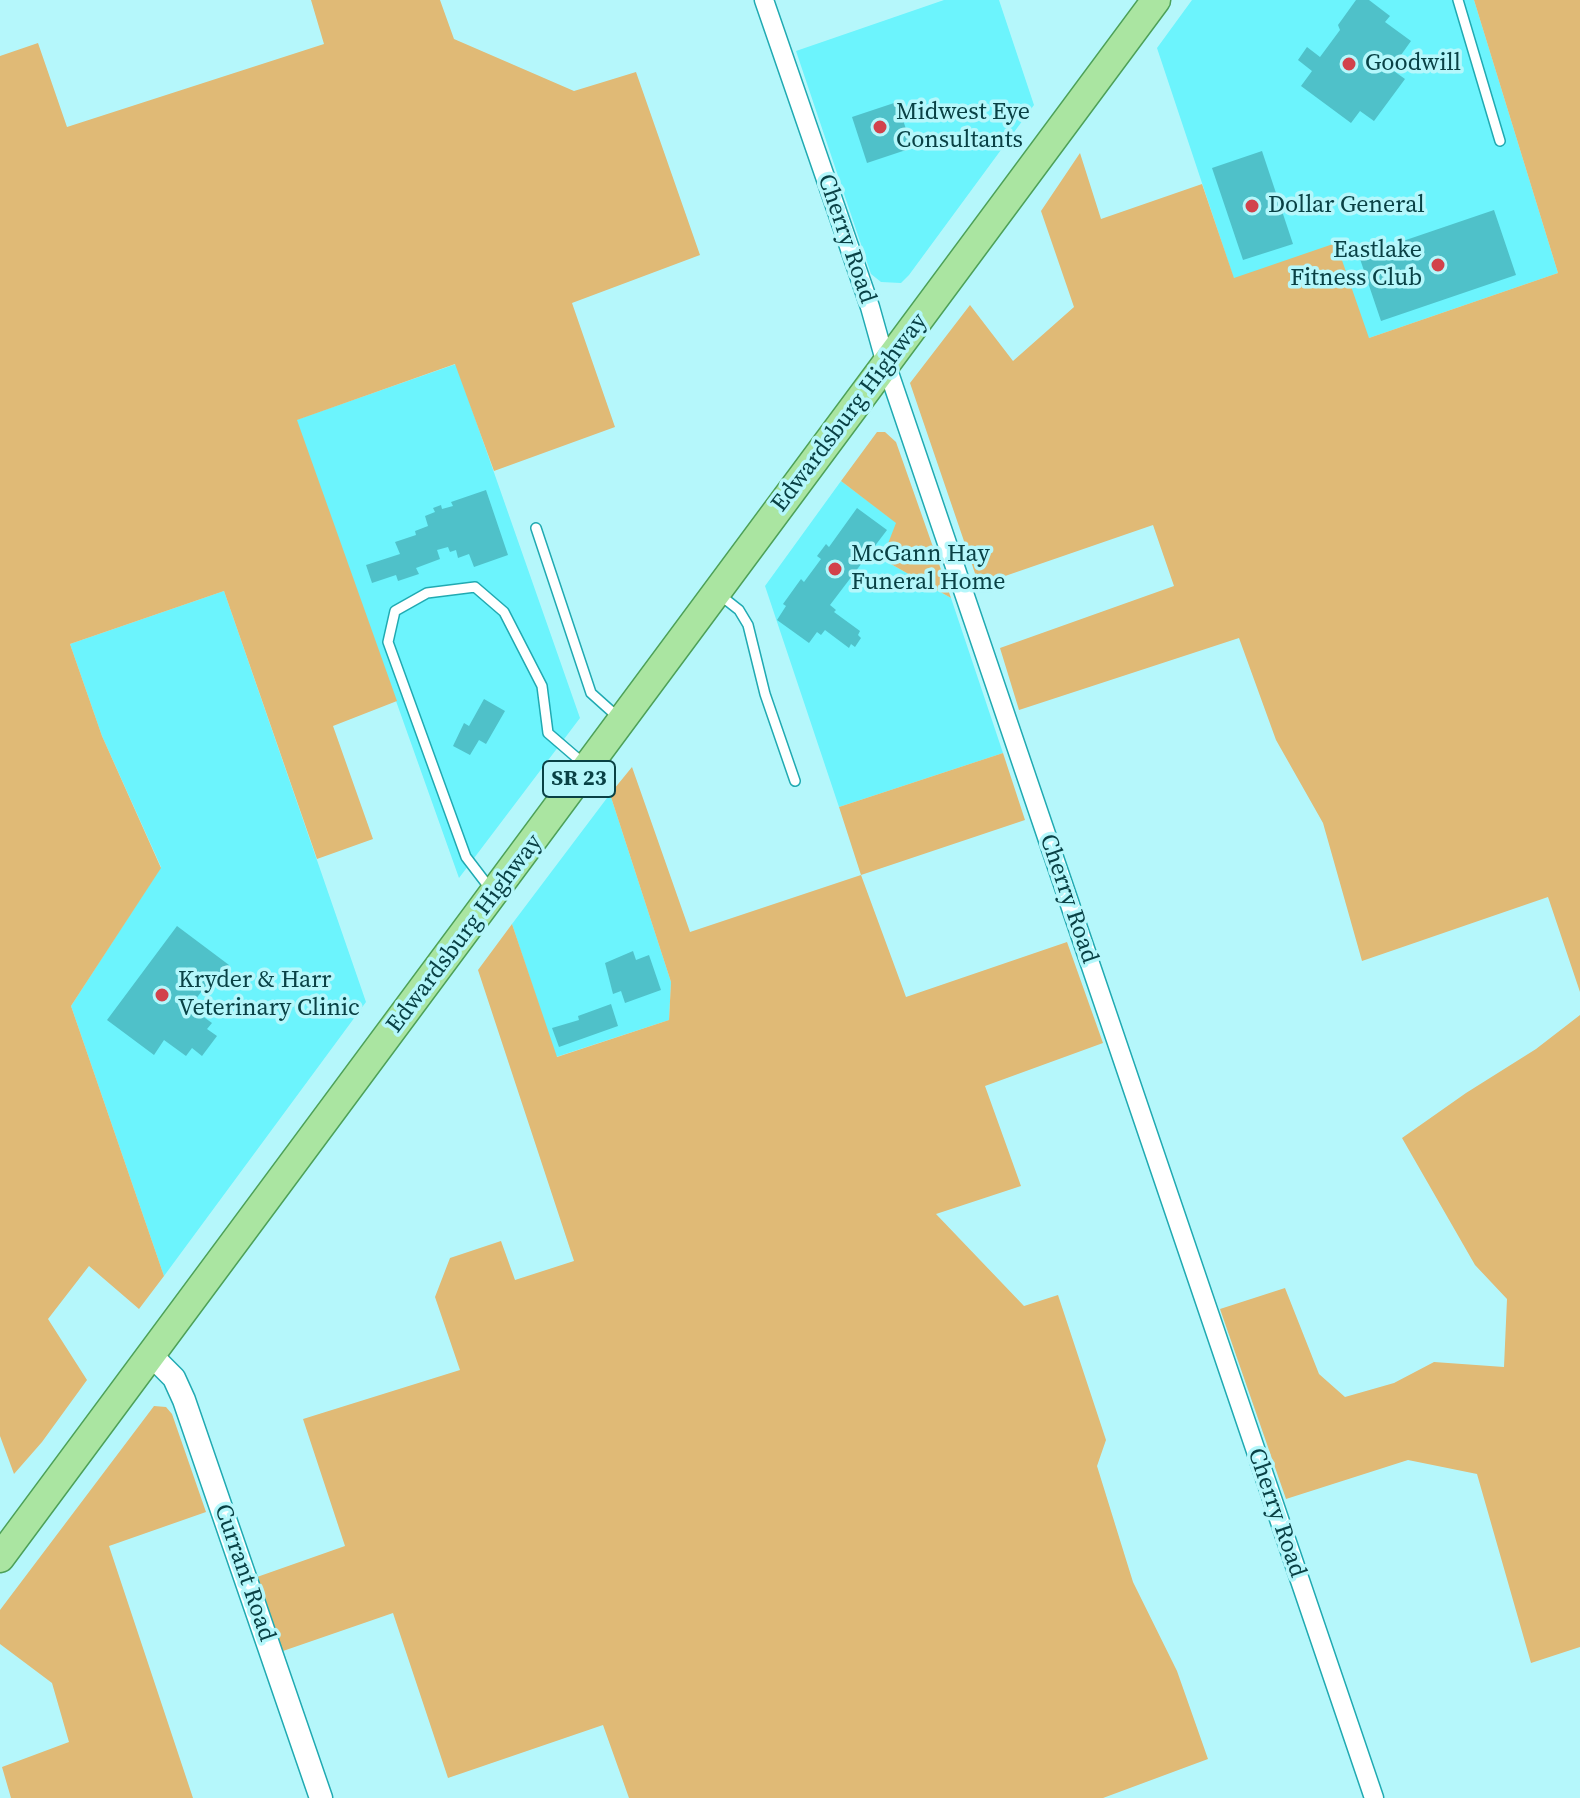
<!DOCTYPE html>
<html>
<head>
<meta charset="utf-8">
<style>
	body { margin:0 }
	canvas { display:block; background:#b5f7fb }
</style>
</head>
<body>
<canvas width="1580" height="1798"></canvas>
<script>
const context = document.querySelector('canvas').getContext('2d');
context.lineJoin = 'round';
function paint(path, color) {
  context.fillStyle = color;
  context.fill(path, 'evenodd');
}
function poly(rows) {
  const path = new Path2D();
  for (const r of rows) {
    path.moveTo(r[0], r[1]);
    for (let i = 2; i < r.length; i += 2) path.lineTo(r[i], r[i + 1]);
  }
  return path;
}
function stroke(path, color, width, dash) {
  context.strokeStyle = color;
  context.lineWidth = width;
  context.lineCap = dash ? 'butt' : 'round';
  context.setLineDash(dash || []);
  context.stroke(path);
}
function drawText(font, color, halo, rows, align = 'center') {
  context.font = font + ' "Source Serif 4",serif';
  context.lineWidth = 7;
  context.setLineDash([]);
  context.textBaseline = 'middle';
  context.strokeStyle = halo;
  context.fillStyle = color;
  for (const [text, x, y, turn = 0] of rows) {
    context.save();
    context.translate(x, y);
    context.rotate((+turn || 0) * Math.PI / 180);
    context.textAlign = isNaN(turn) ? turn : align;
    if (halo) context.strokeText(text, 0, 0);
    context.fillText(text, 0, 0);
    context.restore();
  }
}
const built = poly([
	[944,0,999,0,1034,105,909,275,901,283,881,282,871,274,796,51],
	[1192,0,1474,0,1558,273,1369,338,1234,279,1157,48],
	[456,364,580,718,459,878,296,420],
	[841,481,897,523,882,559,951,598,1003,753,839,807,765,586],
	[224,591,366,1002,164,1276,71,1006,161,867,102,736,70,644],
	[610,794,671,982,669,1020,556,1057,512,924]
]);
const green = poly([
	[311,0,440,0,454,39,574,91,636,72,700,255,572,303,615,427,494,471,455,364,297,420,397,701,333,726,373,839,317,859,224,591,70,644,102,736,161,868,71,1006,164,1276,139,1309,89,1266,48,1319,87,1380,42,1442,14,1474,0,1436,0,56,38,43,67,127,324,44],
	[1474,0,1580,0,1580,992,1548,897,1362,961,1323,823,1276,740,1239,638,1019,710,1000,648,1174,586,1153,525,979,585,910,383,970,305,1013,361,1074,307,1041,211,1080,153,1101,219,1202,184,1234,278,1336,243,1369,338,1558,273],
	[877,432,885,432,896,442,951,598,882,559,896,523,841,481],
	[1003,753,1025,820,861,875,906,997,1067,942,1103,1043,985,1086,1021,1186,936,1214,1024,1306,1058,1295,1106,1440,1097,1466,1133,1582,1177,1671,1208,1759,1103,1798,629,1798,603,1725,448,1778,393,1613,283,1651,257,1577,345,1546,303,1419,460,1370,435,1297,450,1258,501,1241,515,1280,574,1261,478,970,512,924,557,1057,669,1020,671,982,610,794,632,767,690,932,861,875,839,807],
	[1580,1015,1580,1647,1531,1663,1477,1474,1408,1460,1286,1499,1220,1309,1285,1288,1319,1374,1345,1397,1394,1383,1434,1362,1504,1367,1507,1299,1475,1265,1402,1138,1466,1093,1536,1049],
	[154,1406,166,1407,172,1414,206,1512,109,1546,193,1798,11,1798,2,1767,69,1742,52,1683,0,1644,0,1610]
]);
const building = poly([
	[1356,0,1369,0,1390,16,1385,22,1411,41,1391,69,1405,79,1374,121,1360,111,1351,123,1301,86,1312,71,1298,60,1307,47,1320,57,1340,30,1338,25],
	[897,102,909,138,912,137,915,147,867,163,852,117],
	[1262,151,1293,244,1243,260,1212,168],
	[1494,210,1516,275,1381,321,1359,256],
	[486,490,508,555,474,567,469,554,458,558,456,550,450,552,448,547,437,550,440,559,416,568,419,574,398,581,396,575,372,583,366,565,400,554,395,542,416,535,415,531,428,526,425,516,435,512,433,508,441,505,442,509,453,506,451,502],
	[857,508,887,530,830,605,836,610,834,612,860,631,858,635,861,638,855,647,851,644,849,648,825,630,821,635,817,632,809,643,777,620,786,606,783,604,801,579,804,582,821,559,817,556,826,544,829,547],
	[484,699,505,711,486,744,479,740,470,755,453,746,464,723,469,726],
	[177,926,229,965,215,983,210,980,190,1007,212,1023,207,1029,217,1036,202,1056,192,1048,186,1056,164,1040,154,1055,107,1020],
	[633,951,636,960,649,955,661,990,625,1003,621,991,613,994,605,963],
	[611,1004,618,1026,559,1047,552,1028,579,1020,578,1016]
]);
const service = poly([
	[1458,0,1500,141],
	[536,528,591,693,620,719],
	[720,595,739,610,748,625,765,694,795,781],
	[492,891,466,857,388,642,395,611,427,593,475,587,504,612,542,686,548,733,584,764]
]);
const minor = poly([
	[764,0,870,307,886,364,1374,1798]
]);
const tertiary = poly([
	[152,1356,174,1378,184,1400,321,1798]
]);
const primary = poly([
	[0,1558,1156,0]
]);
const markers = [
	[1349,64,8,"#d2424b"],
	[880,127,8,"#d2424b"],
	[1252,206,8,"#d2424b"],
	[1438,265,8,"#d2424b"],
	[835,569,8,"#d2424b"],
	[162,995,8,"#d2424b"]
];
const shields = [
	[579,779,72]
];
const shieldNames = [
	["SR 23",579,779]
];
const poiNames = [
	["Goodwill",1365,64],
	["Midwest Eye",896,113],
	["Consultants",896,141],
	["Dollar General",1268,206],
	["Eastlake",1422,251,"right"],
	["Fitness Club",1422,279,"right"],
	["McGann Hay",851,555],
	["Funeral Home",851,583],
	["Kryder & Harr",178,981],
	["Veterinary Clinic",178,1009]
];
const streetNames = [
	["Cherry Road",846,239,71],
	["Edwardsburg Highway",850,413,-53],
	["Cherry Road",1068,899,71],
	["Edwardsburg Highway",465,934,-53],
	["Cherry Road",1276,1513,71],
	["Currant Road",244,1573,71]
];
paint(built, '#6cf4fd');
paint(green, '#e0ba76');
paint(building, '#4fc1c9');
stroke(service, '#20aab2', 12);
stroke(minor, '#20aab2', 21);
stroke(tertiary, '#20aab2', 25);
stroke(primary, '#4da158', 31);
stroke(service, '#fff', 9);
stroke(minor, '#fff', 18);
stroke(tertiary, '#fff', 22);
stroke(primary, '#aae5a1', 28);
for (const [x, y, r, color] of markers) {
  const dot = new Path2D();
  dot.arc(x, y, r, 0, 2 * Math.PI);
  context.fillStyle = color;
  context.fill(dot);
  stroke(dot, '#b5f7fb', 3);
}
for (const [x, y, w] of shields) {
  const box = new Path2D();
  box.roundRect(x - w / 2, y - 18, w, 36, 6);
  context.fillStyle = '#b5f7fb';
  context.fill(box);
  stroke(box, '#094145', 2);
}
drawText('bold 22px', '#094145', null, shieldNames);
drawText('24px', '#094145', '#b5f7fb', poiNames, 'left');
drawText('24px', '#094145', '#b5f7fb', streetNames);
</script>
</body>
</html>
